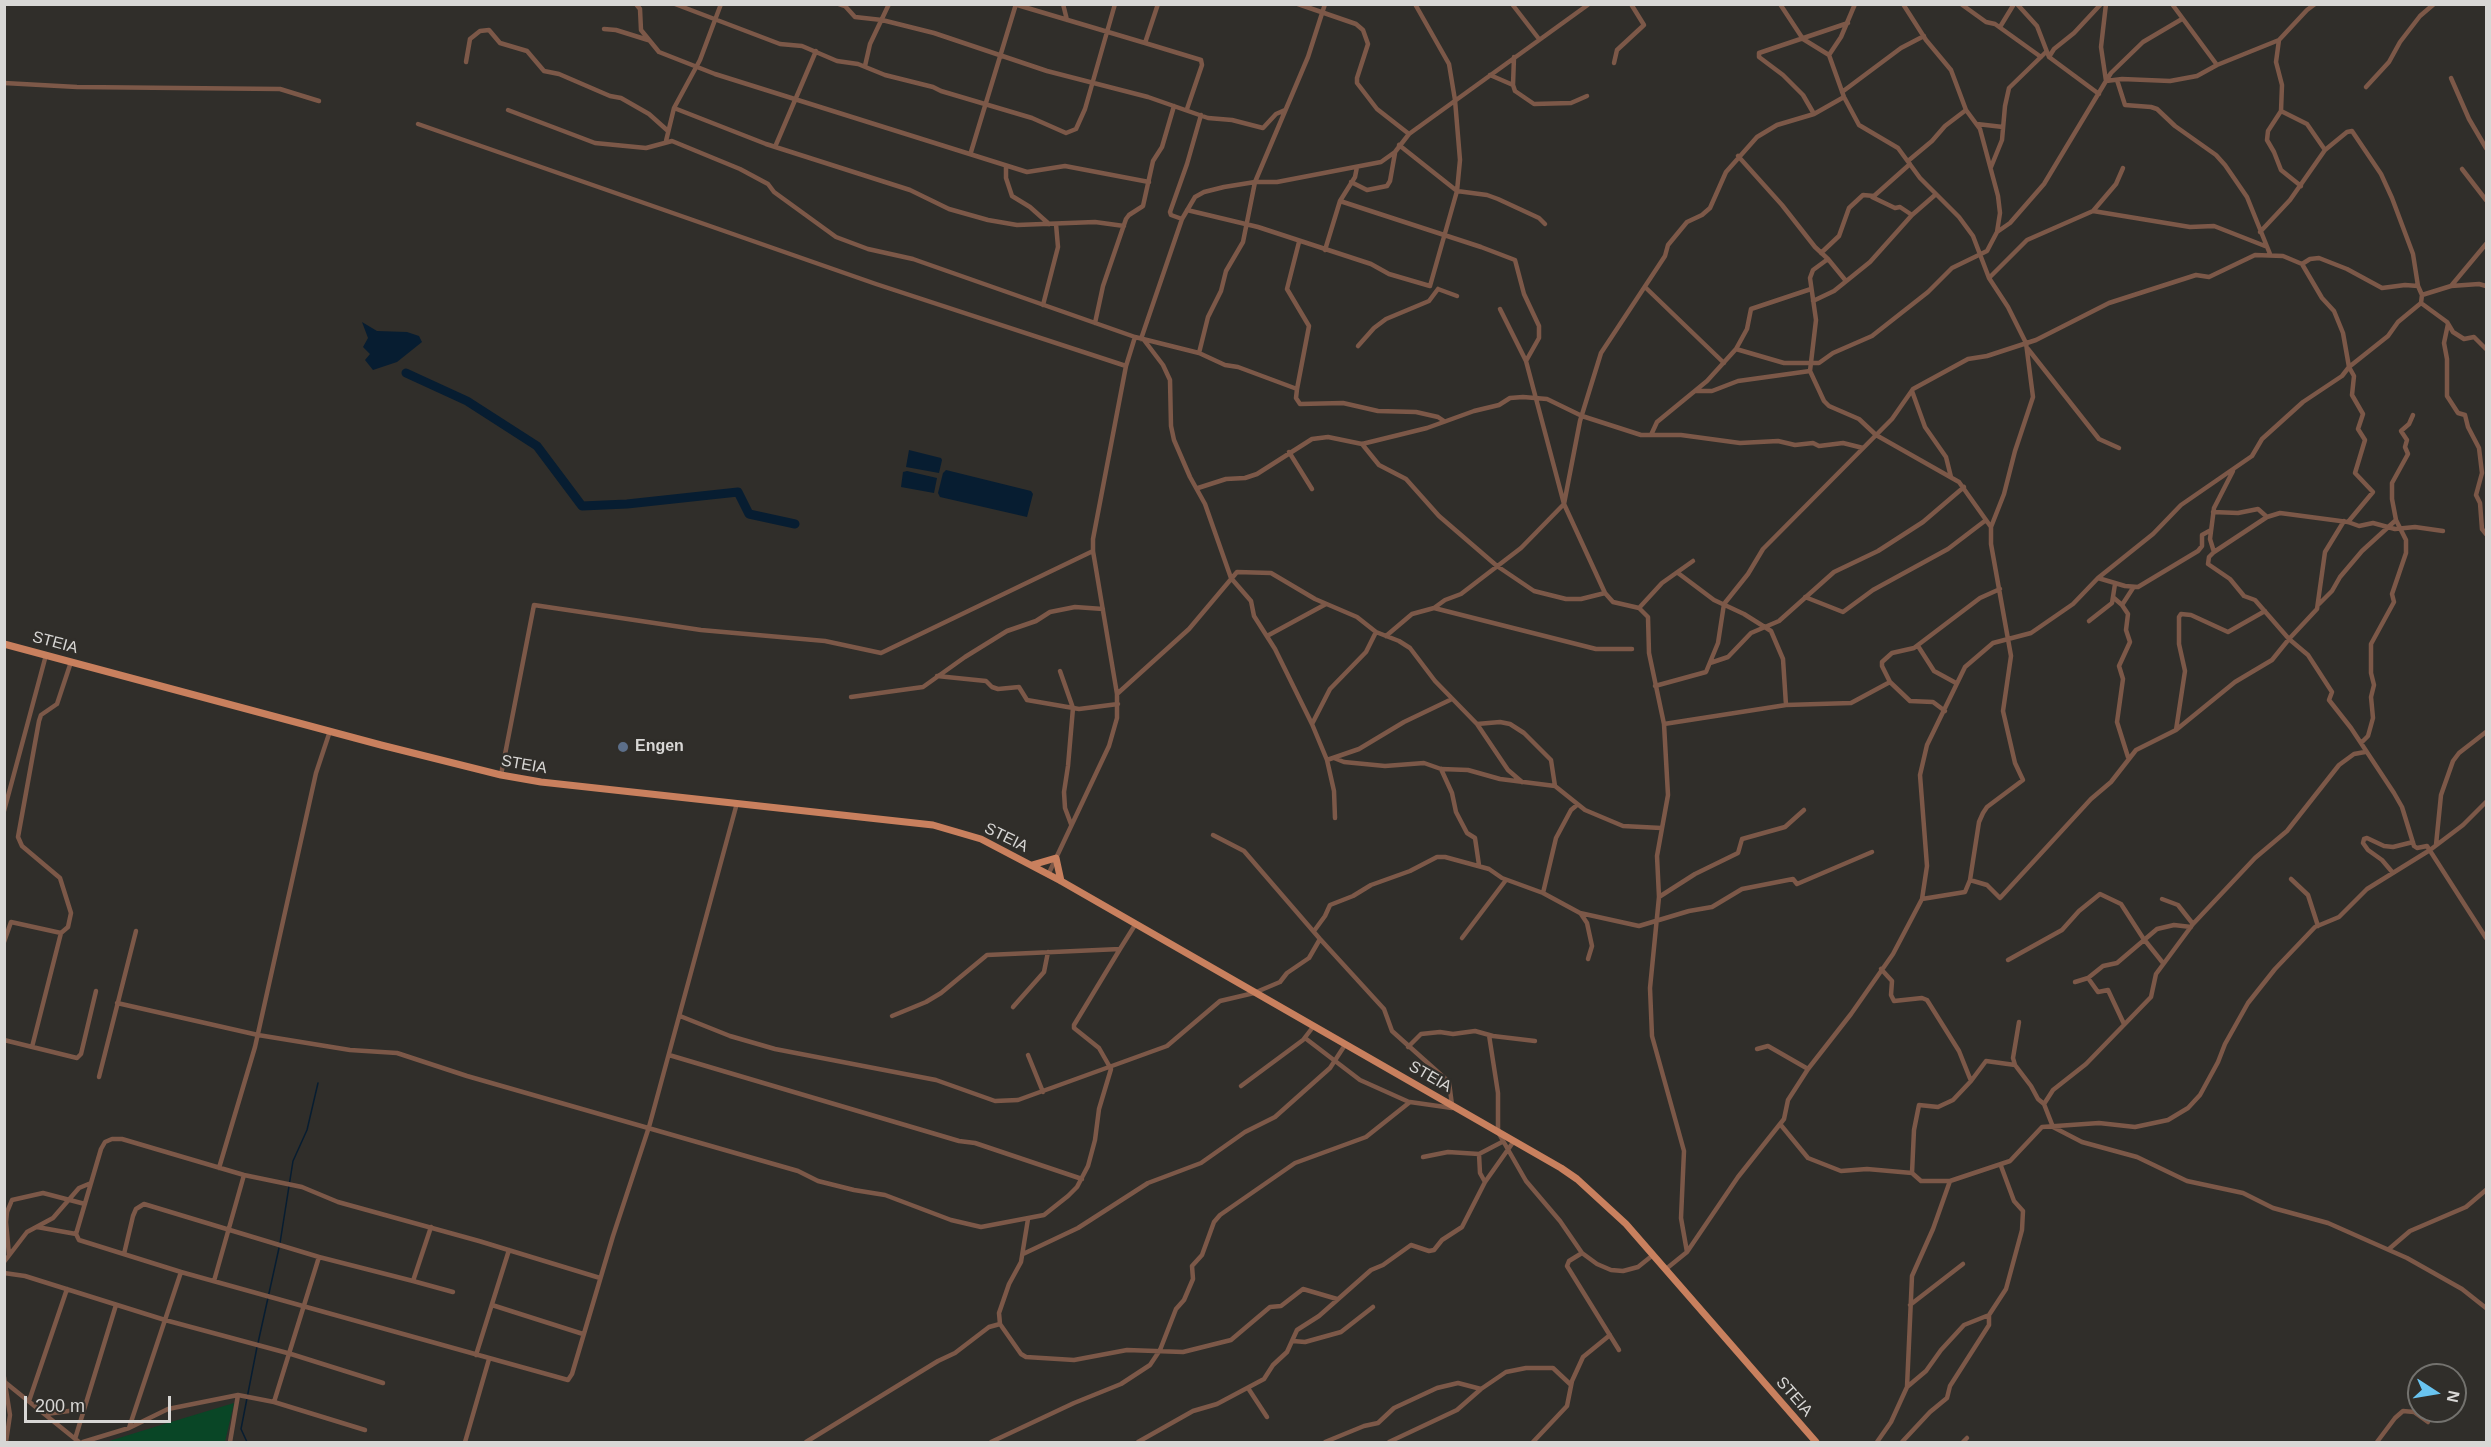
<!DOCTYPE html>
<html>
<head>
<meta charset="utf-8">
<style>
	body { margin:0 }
	#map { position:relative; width:2491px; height:1447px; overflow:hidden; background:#302e2a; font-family:Arial,sans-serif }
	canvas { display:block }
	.frame { position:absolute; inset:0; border:6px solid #d8d7d5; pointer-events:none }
	.north { position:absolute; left:2407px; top:1363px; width:60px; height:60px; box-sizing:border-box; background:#302e2a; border:2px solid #73726e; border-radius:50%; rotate:102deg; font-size:16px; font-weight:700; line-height:24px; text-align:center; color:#d8d7d5 }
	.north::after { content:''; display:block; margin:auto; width:21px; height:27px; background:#69c4f0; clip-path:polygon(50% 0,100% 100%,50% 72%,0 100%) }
	.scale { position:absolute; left:24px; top:1396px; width:147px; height:27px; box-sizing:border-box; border:3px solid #d8d7d5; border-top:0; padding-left:8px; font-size:18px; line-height:21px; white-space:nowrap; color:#d8d7d5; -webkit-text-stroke:4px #302e2a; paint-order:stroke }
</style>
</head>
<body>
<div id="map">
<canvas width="2491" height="1447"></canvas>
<div class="frame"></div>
<div class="north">N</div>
<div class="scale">200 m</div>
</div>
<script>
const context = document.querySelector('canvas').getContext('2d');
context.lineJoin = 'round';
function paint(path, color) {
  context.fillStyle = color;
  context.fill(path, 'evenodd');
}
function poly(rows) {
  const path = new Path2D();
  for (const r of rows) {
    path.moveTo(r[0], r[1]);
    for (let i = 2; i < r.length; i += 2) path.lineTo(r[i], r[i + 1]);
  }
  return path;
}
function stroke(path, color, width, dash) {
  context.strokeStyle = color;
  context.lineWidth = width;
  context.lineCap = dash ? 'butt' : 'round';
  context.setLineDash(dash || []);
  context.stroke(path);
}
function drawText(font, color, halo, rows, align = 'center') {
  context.font = font + ' Arial,sans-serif';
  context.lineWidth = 5;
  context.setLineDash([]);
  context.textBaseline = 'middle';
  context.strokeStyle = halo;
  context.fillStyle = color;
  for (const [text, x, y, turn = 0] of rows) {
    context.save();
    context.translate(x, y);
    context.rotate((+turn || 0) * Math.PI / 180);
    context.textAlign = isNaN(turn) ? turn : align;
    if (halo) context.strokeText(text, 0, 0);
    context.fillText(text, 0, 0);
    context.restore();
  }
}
const green = poly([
	[234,1403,225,1442,106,1442,161,1425]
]);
const water = poly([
	[362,322,377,331,407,332,419,336,422,342,397,362,373,370,365,360,370,354,363,347,368,338],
	[909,450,941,458,942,460,939,473,906,467],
	[946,470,1031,491,1033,494,1027,517,940,497,938,493,943,473],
	[907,471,937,478,934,493,901,487,903,472]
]);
const stream = poly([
	[280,1243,293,1161,307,1130,318,1083],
	[258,1343,279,1248],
	[247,1442,241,1429,257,1347]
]);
const river = poly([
	[406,373,467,401,537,446,582,506,627,504,738,492,749,514,795,524]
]);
const minor = poly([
	[636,4,640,9,641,30,659,52,715,74,1027,172,1065,166,1149,182],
	[675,4,780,44,802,46,837,61,858,64,885,75,933,87,941,91,1032,118,1066,133,1076,129,1085,109,1115,4],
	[839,4,845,6,855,17,882,20,934,33,1047,71,1148,97,1208,118,1232,120,1263,128,1276,114,1285,110],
	[1014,4,1145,43,1158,4],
	[1063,4,1067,20],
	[1298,4,1356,24,1363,30,1368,44,1357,78,1357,83,1377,109,1409,134],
	[1512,4,1539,39],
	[1780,4,1803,39,1829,55],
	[1855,4,1841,37,1829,55,1844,97,1859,125,1898,148,1920,178,1959,217,1973,236,1989,278,2008,307,2026,343,2033,397,2015,451,2004,494,1991,527,1991,544,2011,656,2003,711,2015,763,2023,780,1987,807,1983,813,1979,822,1970,880,1965,892,1922,899],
	[1961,4,1986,22,1995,24,2041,57],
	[2017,4,2037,26,2049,57,2099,94],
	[2172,4,2217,65],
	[2000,27,2014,4],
	[604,29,616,30,648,40],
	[2279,40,2276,62,2282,85,2281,111,2268,131,2267,140,2274,152,2281,170,2301,186],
	[1145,43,1201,60,1202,65,1187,109],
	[1514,57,1513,85,1515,91,1534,104,1571,103,1587,96],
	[2049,57,2054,49,2074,33,2101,4],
	[466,62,470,39,480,31,489,30,500,43,527,51,544,71,559,74,610,96,621,98,649,114,668,131],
	[1614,63,1617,50,1644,25,1631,4],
	[865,66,870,44,889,4],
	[1490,75,1513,85],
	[2451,78,2469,119,2486,148],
	[2117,80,2125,105,2151,107,2157,109,2175,126,2216,155,2225,165,2247,197,2270,254],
	[2106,81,2111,73,2143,42,2182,19],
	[2106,81,2101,47,2106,4],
	[4,83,77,87,280,89,319,101],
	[2366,87,2389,62,2400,42,2420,16,2434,4],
	[1842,92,1901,48,1924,36],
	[674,108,766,144,910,190,949,209,988,220,1017,225,1095,222,1124,226],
	[508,110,595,143,646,148,672,141,740,169,768,184,774,192,836,237,868,249,913,259,1135,337,1199,353,1225,365,1238,367,1297,389],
	[2281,111,2307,124,2325,150],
	[1814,114,1803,95,1783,75,1759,57,1759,53,1848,23],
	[418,124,876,284,1126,366],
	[1977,124,2003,127],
	[666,141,674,108,700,60,721,4],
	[1399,145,1457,191,1487,195,1498,199,1539,218,1545,224],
	[775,147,816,51],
	[971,152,1016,4],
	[1738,156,1782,205,1815,247,1828,259,1813,270,1810,278,1816,320,1810,371,1824,401,1829,406,1859,419,1876,435,1959,482,1991,527],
	[1908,161,1932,141,1945,126,1966,110],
	[1006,166,1006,178,1012,196,1030,207,1049,224],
	[1991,167,2002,140,2005,106,2009,88,2046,52],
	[2462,169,2486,200],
	[1351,182,1367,190,1387,186,1390,181,1395,153],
	[1872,197,1895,208,1900,207,1912,215],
	[1340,201,1481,247,1515,260,1524,294,1539,326,1539,338,1526,361,1564,504,1605,593,1613,602,1639,608,1648,617,1649,653,1664,724,1668,795,1657,856,1659,897,1650,988,1652,1036,1684,1151,1681,1218,1687,1252],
	[1187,210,1258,227,1371,264,1389,274,1430,286,1457,191,1460,160,1455,100,1449,64,1415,4],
	[2093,211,2116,184,2123,168],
	[1182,219,1171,215,1170,212,1187,164,1201,115],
	[1997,232,2010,223,2044,184,2106,81,2122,79,2170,81,2197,76,2217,65,2279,40,2307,10,2315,4],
	[1299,242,1287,289,1309,326,1297,389,1296,398,1300,404,1343,403,1378,411,1416,412,1438,417,1444,421],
	[1325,250,1340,201,1355,177,1357,167],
	[1821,253,1839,236,1849,208,1863,195,1874,196,1910,164],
	[1828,259,1846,281],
	[2302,264,2310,259,2319,258,2347,269,2382,288,2405,285,2418,286],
	[1989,278,2027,240,2093,211,2190,227,2214,226,2265,246],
	[2451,286,2486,244],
	[1645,287,1724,363],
	[1438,289,1457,296],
	[2422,295,2451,286,2479,284,2486,286],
	[1813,301,1834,291,1870,262,1912,215,1935,195],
	[2421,303,2447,322,2453,332,2464,339,2474,337,2486,349],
	[1043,305,1058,247,1056,224],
	[1500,309,1526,361],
	[1095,323,1103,286,1126,219,1129,215,1143,206,1153,161,1162,147,1174,106],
	[2448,324,2444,343,2447,359,2447,396,2458,413,2465,415,2468,427,2479,448,2482,473,2476,495,2480,503,2482,529,2486,534],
	[1141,339,1182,219,1195,197,1204,192,1224,187,1255,182,1277,182,1381,162,1395,152,1409,134,1589,4],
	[1144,340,1163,365,1170,380,1171,426,1174,440,1190,477,1205,504,1231,578,1251,601,1254,616,1275,649,1312,724,1327,760,1334,791,1335,818],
	[1358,346,1374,328,1386,319,1429,301,1438,289],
	[1736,349,1784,363,1819,363,1833,353,1872,336,1928,292,1952,268,1987,251,1997,232,2000,213,1998,196,1980,129,1966,110,1951,70,1926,40,1903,4],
	[2028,349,2099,439,2119,448],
	[1199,353,1208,317,1221,291,1226,271,1243,242,1255,182,1308,57,1325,4],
	[1696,391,1712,391,1738,381,1810,371],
	[1912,391,1925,427,1946,457,1951,477],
	[1651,435,1657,422,1707,381,1736,349,1747,329,1751,309,1811,289],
	[1362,444,1379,465,1406,479,1439,516,1497,566,1534,591,1566,599,1581,599,1605,593],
	[1289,452,1312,489],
	[2233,471,2214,508,2210,539,2214,552,2209,557,2208,564,2230,579,2244,596,2255,600,2289,639,2308,655,2332,692,2329,700,2351,728,2394,793,2402,807,2414,846,2417,848,2427,846,2486,938],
	[1198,488,1226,479,1245,478,1257,474,1312,439,1328,437,1362,444,1427,428,1474,411,1499,405,1510,398,1523,397,1547,399,1582,416,1641,435,1681,435,1740,443,1778,441,1795,445,1813,443,1819,446,1843,443,1863,448],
	[2213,512,2238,513,2258,509,2267,517,2280,513,2348,522,2359,526,2373,523,2395,529,2415,527,2443,531],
	[2214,552,2267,517],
	[1678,573,1714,600,1744,614,1771,631,1783,659,1786,705],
	[2098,578,2125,586,2138,587,2198,551,2202,546,2202,535,2211,530],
	[1805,597,1843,612,1873,590,1948,549,1986,520],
	[2114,598,2122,605,2133,588],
	[2319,604,2332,591,2340,577,2362,551,2396,520],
	[2122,605,2128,614,2126,630,2130,642,2119,666,2123,679,2117,722,2128,757],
	[1434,608,1596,649,1632,649],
	[1639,608,1662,583,1693,561],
	[2089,621,2112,603,2115,584],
	[1267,636,1326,604],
	[1386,636,1412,614,1434,608,1445,600,1461,594,1521,548,1564,504,1580,421,1601,353,1665,256,1668,245,1687,222,1702,215,1710,208,1726,172,1757,137,1777,125,1814,114,1844,97],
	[1918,646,1934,671,1956,683],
	[1710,663,1728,657,1751,633,1779,621,1834,572,1878,551,1923,522,1964,487],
	[1060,671,1073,708,1068,766,1064,792,1065,808,1071,824],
	[937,676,986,681,992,687,998,689,1019,687,1027,700,1079,709,1118,704],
	[1655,686,1706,672,1718,643,1724,604,1748,574,1763,549,1892,419,1913,389,1968,359,1987,356,2036,340,2109,303,2196,275,2209,277,2255,255,2283,256,2302,264,2322,298,2334,311,2343,333,2349,367,2354,376,2352,395,2363,414,2358,429,2365,440,2355,473,2373,492,2348,522],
	[1117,694,1189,629,1237,572,1271,573,1315,599,1357,617,1376,632,1399,641,1410,648,1435,681,1477,724,1508,770,1522,782],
	[851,697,923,687,965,657,1007,631,1036,621,1050,612,1075,607,1103,609],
	[1945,711,1933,702,1910,701,1890,682,1882,666,1882,662,1892,653,1914,648,1980,598,2000,589],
	[1312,724,1330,689,1366,652,1376,632],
	[1477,724,1500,722,1510,724,1524,733,1551,760,1555,786,1585,810,1623,826,1661,828],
	[1664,724,1786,705,1851,703,1890,682],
	[2176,730,2185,671,2179,644,2179,617,2181,614,2191,615,2228,632,2265,611],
	[2361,743,2368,736,2373,718,2371,697,2374,685,2371,673,2371,644,2394,602,2392,594,2406,553,2406,540,2396,520,2392,499,2392,483,2408,454,2405,447,2407,440,2401,431,2409,424,2413,415],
	[1334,758,1344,762,1385,766,1424,763,1441,769,1468,770,1500,779,1555,786],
	[1327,760,1359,749,1404,722,1452,699],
	[1441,769,1452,793,1456,812,1467,833,1475,838,1479,865],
	[501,775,534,605,701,630,825,641,881,653,1093,551],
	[4,811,46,655],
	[1213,835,1244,851,1320,939,1384,1009,1392,1031,1449,1082,1452,1105],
	[2436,845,2441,795,2453,761,2459,753,2486,732],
	[2393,873,2382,860,2368,850,2363,843,2364,839,2367,838,2384,846,2393,847,2413,842],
	[1048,875,1109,746,1117,718,1117,694,1093,551,1093,539,1126,366,1135,337],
	[2291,879,2308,895,2318,926],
	[1970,880,1987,885,2000,898,2091,799,2111,782,2136,750,2176,730,2235,682,2272,660,2289,639,2317,609,2325,552,2344,521],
	[1543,893,1556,838,1571,810,1577,805],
	[1659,897,1695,874,1738,853,1742,839,1785,827,1804,810],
	[2162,899,2178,905,2193,924],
	[1581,914,1587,923,1592,946,1588,959],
	[1314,931,1325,916,1330,905,1353,896,1371,885,1410,871,1437,857,1445,857,1489,869,1502,878,1543,893,1580,913,1639,926,1689,911,1712,907,1742,889,1793,879,1797,884,1872,852],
	[1462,938,1506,880],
	[4,942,11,922,61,933],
	[2008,960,2062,930,2079,911,2100,894,2121,904,2143,938,2163,963],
	[1881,969,1892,981,1891,995,1894,1001,1922,998,1927,1000,1959,1051,1971,1081],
	[2088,978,2098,992,2108,990,2124,1024],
	[2075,982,2088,978,2103,966,2117,963,2157,929,2174,925,2191,927],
	[117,1003,258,1035,350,1050,397,1053,467,1076,798,1171,818,1181,854,1190,885,1195,951,1220,981,1227,1044,1215,1068,1196,1077,1187,1088,1166,1095,1140,1099,1109,1111,1069,1099,1048,1074,1028,1074,1025,1120,949],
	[1013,1007,1044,972,1048,952],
	[680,1016,730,1036,775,1049,936,1080,995,1101,1018,1100,1167,1046,1220,1001,1254,993,1280,982,1287,973,1309,958,1320,939],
	[892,1016,926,1002,941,993,987,955,1120,949,1135,925],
	[2019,1022,2013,1058,2015,1065,2031,1086,2038,1099,2044,1104,2053,1127,2082,1142,2137,1157,2187,1181,2243,1193,2273,1208,2328,1223,2407,1258,2462,1289,2486,1308],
	[1489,1035,1498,1093,1498,1132,1526,1181,1560,1221,1582,1253,1597,1264,1611,1270,1623,1271,1638,1267,1653,1255],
	[1305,1038,1360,1080,1409,1102],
	[4,1040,77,1058,81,1054,96,991],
	[32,1047,61,933,68,927,71,913,60,878,22,846,18,837,39,721,41,715,57,704,71,662],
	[1408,1047,1421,1034,1440,1032,1453,1034,1475,1031,1493,1036,1535,1041],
	[1757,1049,1768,1046,1808,1069],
	[669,1055,959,1141,975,1143,1082,1179],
	[1028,1055,1043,1092],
	[99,1077,136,931],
	[1241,1086,1303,1040,1313,1027],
	[2044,1104,2053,1090,2086,1064,2151,997,2156,974,2193,924,2255,858,2287,831,2339,765,2354,754,2365,752],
	[1780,1124,1808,1158,1841,1171,1867,1169,1912,1173,1921,1181,1950,1181],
	[1479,1154,1480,1173,1485,1182],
	[1423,1157,1448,1152,1479,1154,1502,1142],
	[219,1168,255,1047,316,773,330,731],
	[1912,1173,1914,1130,1919,1105,1938,1107,1953,1100,1971,1081,1986,1061,2015,1065],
	[1028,1219,1021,1262,1009,1284,999,1313,1000,1324,1021,1354,1026,1357,1074,1360,1127,1350,1183,1352,1231,1340,1270,1307,1281,1306,1303,1289,1337,1299],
	[37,1227,76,1234],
	[2389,1249,2410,1231,2466,1207,2486,1190],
	[1582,1253,1569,1261,1567,1266,1619,1350],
	[124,1254,133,1216,136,1209,144,1204,319,1257],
	[1023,1254,1078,1228,1148,1183,1201,1163,1245,1132,1275,1117,1330,1068,1345,1045],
	[9,1255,6,1222,7,1212,12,1200,43,1193,85,1204],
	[4,1262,27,1232,53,1218,79,1188,91,1183],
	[1666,1269,1687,1252,1738,1177,1784,1119,1788,1100,1808,1069,1851,1014,1893,954,1922,899,1927,866,1920,775,1927,745,1965,667,1993,643,2031,633,2073,604,2098,578,2153,534,2181,505,2252,456,2262,439,2303,402,2342,376,2349,367,2388,336,2398,322,2421,303,2422,295,2418,286,2413,254,2392,198,2381,174,2352,131,2347,132,2325,150,2290,200,2260,232],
	[4,1273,25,1276,165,1320,291,1354,383,1383],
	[600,1278,479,1241,338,1202,302,1187,244,1175,122,1139,112,1139,105,1142,101,1149,76,1234,79,1240,181,1272,568,1380,572,1374,613,1236,649,1127,737,803],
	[214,1281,244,1175],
	[413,1281,453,1292],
	[492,1305,583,1334],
	[1910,1305,1963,1264],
	[1293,1341,1305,1342,1341,1332,1373,1307],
	[476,1355,509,1250],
	[4,1377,10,1415,6,1442],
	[6,1383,79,1442],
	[1907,1387,1926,1371,1941,1350,1964,1325,1989,1315],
	[1248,1388,1267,1417],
	[29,1401,67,1289],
	[274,1402,319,1257,413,1281,431,1227],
	[46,1414,84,1409],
	[129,1428,181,1272],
	[75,1439,116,1305],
	[83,1442,129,1428,168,1409,238,1395,274,1402,365,1430],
	[230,1442,238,1395],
	[465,1442,489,1359],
	[806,1442,938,1361,955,1353,989,1327,1000,1324],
	[991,1442,1074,1403,1121,1384,1150,1365,1160,1350,1176,1309,1184,1300,1193,1279,1192,1266,1202,1255,1214,1222,1220,1215,1295,1163,1366,1137,1410,1102,1452,1108],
	[1138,1442,1193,1411,1217,1404,1264,1379,1273,1365,1287,1352,1297,1330,1319,1316,1371,1270,1383,1265,1411,1245,1429,1251,1434,1250,1442,1240,1462,1227,1485,1182,1514,1141],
	[1325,1442,1364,1426,1378,1423,1394,1408,1437,1388,1458,1383,1481,1389],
	[1389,1442,1457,1410,1481,1389,1506,1372,1526,1368,1553,1368,1570,1384],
	[1533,1442,1567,1406,1572,1381,1583,1357,1610,1335],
	[1877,1442,1891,1422,1907,1387,1912,1276,1933,1229,1950,1181,2010,1161,2042,1127,2099,1123,2135,1127,2168,1120,2188,1108,2200,1095,2218,1062,2225,1044,2248,1003,2275,969,2315,927,2339,917,2367,889,2430,850,2463,825,2486,802],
	[1902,1442,1930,1412,1947,1398,1950,1386,1989,1325,1989,1315,2006,1289,2022,1230,2023,1211,2014,1201,2001,1166],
	[1963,1442,1967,1438],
	[2377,1442,2395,1418,2403,1411,2414,1412,2428,1422]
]);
const primary = poly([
	[4,644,381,745,501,775,541,782,933,825,981,839,1061,881,1561,1168,1577,1179,1626,1224,1816,1442],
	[1032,865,1056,858,1061,881]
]);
const markers = [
	[623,747,6,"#5c6f8a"]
];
const streetNames = [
	["STEIA",55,643,15],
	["STEIA",524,765,10],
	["STEIA",1006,838,26],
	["STEIA",1430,1077,30],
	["STEIA",1794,1397,49]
];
const poiNames = [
	["Engen",635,747]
];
paint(green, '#094626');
paint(water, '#071d31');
stroke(stream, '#071d31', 1.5);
stroke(river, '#071d31', 9);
stroke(minor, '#7c5848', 4.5);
stroke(primary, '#c9805e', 7);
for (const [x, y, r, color] of markers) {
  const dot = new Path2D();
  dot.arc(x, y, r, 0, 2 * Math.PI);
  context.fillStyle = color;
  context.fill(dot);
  stroke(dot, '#302e2a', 2);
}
drawText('16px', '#d8d7d5', '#302e2a', streetNames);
drawText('bold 16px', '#d8d7d5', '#302e2a', poiNames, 'left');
</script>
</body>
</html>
